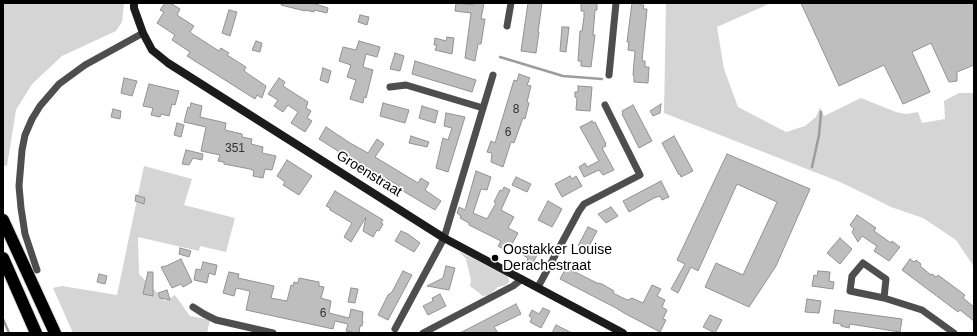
<!DOCTYPE html>
<html>
<head>
<meta charset="utf-8">
<style>
	body { margin:0 }
	#map { position:relative; width:977px; height:336px; overflow:hidden; background:#fff; font-family:Arial,sans-serif }
	canvas { display:block }
	.frame { position:absolute; inset:0; border:4px solid #000; pointer-events:none }
</style>
</head>
<body>
<div id="map">
<canvas width="977" height="336"></canvas>
<div class="frame"></div>
</div>
<script>
const context = document.querySelector('canvas').getContext('2d');
context.lineJoin = 'round';
function paint(path, color) {
  context.fillStyle = color;
  context.fill(path, 'evenodd');
}
function poly(rows) {
  const path = new Path2D();
  for (const r of rows) {
    path.moveTo(r[0], r[1]);
    for (let i = 2; i < r.length; i += 2) path.lineTo(r[i], r[i + 1]);
  }
  return path;
}
function stroke(path, color, width, dash) {
  context.strokeStyle = color;
  context.lineWidth = width;
  context.lineCap = dash ? 'butt' : 'round';
  context.setLineDash(dash || []);
  context.stroke(path);
}
function drawText(font, color, halo, rows, align = 'center') {
  context.font = font + ' Arial,sans-serif';
  context.lineWidth = 3.5;
  context.setLineDash([]);
  context.textBaseline = 'middle';
  context.strokeStyle = halo;
  context.fillStyle = color;
  for (const [text, x, y, turn = 0] of rows) {
    context.save();
    context.translate(x, y);
    context.rotate((+turn || 0) * Math.PI / 180);
    context.textAlign = isNaN(turn) ? turn : align;
    if (halo) context.strokeText(text, 0, 0);
    context.fillText(text, 0, 0);
    context.restore();
  }
}
const green = poly([
	[3,3,124,3,122,22,116,31,62,56,32,84,16,110,7,166,3,165],
	[666,3,771,3,717,27,724,69,738,107,786,132,805,126,816,117,820,107,824,116,861,98,896,112,906,114,918,112,922,123,945,119,944,101,959,93,974,93,974,267,956,240,923,218,891,207,873,198,840,182,664,113],
	[144,166,192,179,184,205,235,218,226,252,200,246,199,251,138,237,139,274,165,301,175,295,190,316,210,320,207,333,73,333,53,288,62,286,117,295],
	[458,251,506,275,509,279,509,282,506,285,498,287,489,295,483,296,470,286,471,280,466,259]
]);
const stream = poly([
	[500,57,563,76,602,79],
	[812,167,819,135,821,112],
	[3,319,9,333]
]);
const building = poly([
	[165,3,170,3,180,9,177,15,194,26,190,32,191,33,219,51,221,48,229,53,227,55,246,67,244,71,266,86,262,98,257,95,255,99,187,56,190,52,172,40,175,35,157,23,164,12,160,10,165,3],
	[282,3,312,3,328,8,327,13,314,10,314,12,305,10,305,11,281,5,282,3],
	[456,3,474,5,474,3,484,3,481,19,485,19,481,44,478,44,475,61,465,58,471,13,455,11,456,3],
	[528,3,542,3,538,32,539,32,536,53,521,51,528,3],
	[581,3,597,3,597,10,595,10,593,35,595,35,591,67,581,66,581,61,578,61,580,31,582,31,584,17,584,11,581,11,581,3],
	[632,3,641,3,641,5,644,5,643,9,647,9,642,61,645,61,645,67,649,67,648,83,634,82,634,76,633,75,635,51,628,50,629,42,627,42,632,3],
	[801,3,974,3,974,65,957,72,957,81,949,82,931,43,912,52,930,92,903,104,884,65,839,86,801,3],
	[229,10,237,12,230,36,222,33,229,10],
	[360,15,369,17,367,25,358,22,360,15],
	[562,27,569,27,566,52,560,51,562,27],
	[447,37,454,38,452,54,435,50,437,45,434,45,435,38,446,41,447,37],
	[256,41,262,43,260,52,252,50,256,41],
	[359,41,380,47,377,57,366,54,363,67,373,70,366,98,364,97,363,103,350,99,356,80,347,77,351,65,339,61,343,47,356,50,359,41],
	[395,53,404,56,400,71,390,69,395,53],
	[415,61,476,80,472,92,412,74,415,61],
	[323,68,331,71,328,83,320,80,323,68],
	[519,74,530,78,527,85,531,86,527,102,529,103,525,119,523,118,514,143,511,142,503,167,491,162,492,153,487,152,491,141,495,143,514,80,517,81,519,74],
	[124,78,137,81,132,96,121,93,124,78],
	[279,78,285,82,283,86,308,102,306,108,311,111,307,118,312,121,305,132,291,123,298,112,288,105,283,112,274,106,278,100,268,94,279,78],
	[149,84,179,91,175,105,172,104,169,116,161,114,160,117,151,115,153,108,143,106,149,84],
	[578,86,592,87,590,111,576,110,577,98,575,97,575,92,578,92,578,86],
	[191,103,202,106,200,117,226,123,225,130,242,134,242,137,252,139,251,144,263,147,262,153,276,156,272,170,265,169,263,178,253,176,254,171,250,169,224,164,224,162,218,161,220,155,201,151,206,127,184,122,188,107,190,108,191,103],
	[383,103,409,110,405,123,380,116,383,103],
	[661,104,660,113,653,116,650,111,661,104],
	[633,105,652,141,639,148,622,114,623,113,622,111,633,105],
	[422,106,438,111,435,123,419,118,422,106],
	[113,109,121,111,120,119,111,117,113,109],
	[446,113,465,117,448,172,436,168,443,138,448,140,452,128,444,126,446,113],
	[592,121,593,123,595,122,606,144,605,144,606,146,602,148,614,170,603,175,599,170,584,177,579,167,585,163,587,167,599,161,580,127,592,121],
	[177,123,184,125,181,137,174,135,177,123],
	[326,127,350,143,368,153,377,139,384,144,375,157,418,183,421,178,429,183,425,190,441,201,435,210,398,188,399,186,386,178,385,180,373,173,374,171,369,168,356,161,355,162,319,139,326,127],
	[411,136,429,142,427,147,409,143,411,136],
	[674,136,693,171,681,177,680,174,679,175,662,143,674,136],
	[186,150,203,154,202,160,193,158,189,165,182,164,186,150],
	[727,154,810,189,776,266,749,307,705,287,716,263,743,275,777,202,737,184,698,271,691,267,678,293,671,289,685,264,677,260,727,154],
	[287,160,312,176,299,195,283,185,285,182,277,176,287,160],
	[476,171,491,177,487,190,481,189,473,213,487,219,496,203,494,202,500,190,502,191,504,187,510,190,501,210,514,217,508,228,518,233,511,246,508,245,505,250,498,246,501,241,469,225,469,223,460,218,461,216,457,213,459,207,465,210,476,171],
	[570,176,572,179,576,176,582,186,562,197,555,184,570,176],
	[516,177,531,184,527,192,512,185,516,177],
	[661,181,669,197,662,200,660,196,654,198,629,212,623,201,661,181],
	[335,191,383,220,381,223,383,224,379,231,377,230,373,237,363,231,366,217,351,242,344,237,352,223,330,210,330,208,326,206,335,191],
	[136,195,145,198,144,204,135,201,136,195],
	[548,201,562,209,552,227,538,220,548,201],
	[611,207,618,216,606,223,598,214,611,207],
	[857,215,876,228,874,231,891,243,892,241,900,247,889,261,874,251,877,246,862,236,858,242,852,232,854,229,850,225,857,215],
	[588,227,597,231,587,250,578,246,588,227],
	[401,231,408,234,420,243,414,252,395,241,401,231],
	[840,238,852,249,840,264,827,253,840,238],
	[529,244,540,250,532,264,527,261,528,258,523,255,529,244],
	[180,248,191,251,189,257,179,254,180,248],
	[181,259,192,282,183,287,181,284,172,288,161,267,166,266,181,259],
	[910,259,914,262,916,260,921,264,920,266,931,275,932,274,936,277,938,275,965,295,963,298,974,307,974,321,960,310,958,312,902,270,910,259],
	[203,262,217,265,215,275,209,273,207,283,194,280,196,269,201,270,203,262],
	[446,266,455,268,449,290,427,286,443,278,446,266],
	[566,268,570,271,571,270,597,283,602,284,614,291,613,293,625,299,628,300,632,298,643,303,652,285,661,289,657,296,665,300,662,307,667,310,663,319,666,320,660,332,624,313,616,308,560,279,566,268],
	[403,271,412,275,388,320,378,315,388,295,392,292,403,271],
	[818,271,830,272,829,281,834,282,833,289,812,286,814,275,817,276,818,271],
	[148,272,153,272,153,296,143,294,148,272],
	[229,272,239,274,238,278,274,286,271,298,287,301,291,285,293,286,294,282,298,283,299,278,319,282,319,286,324,287,321,298,331,301,329,313,349,318,351,309,363,312,362,321,363,321,362,326,360,326,359,333,356,333,346,331,348,324,335,321,333,329,246,310,250,291,236,288,234,296,223,293,229,272],
	[99,274,107,276,105,284,97,282,99,274],
	[351,288,358,289,355,303,348,302,351,288],
	[167,290,170,300,160,298,158,293,167,290],
	[440,294,446,306,428,315,423,306,433,301,432,298,440,294],
	[807,299,821,301,819,313,805,312,807,299],
	[516,304,521,314,494,327,498,333,460,333,516,304],
	[543,308,550,311,541,328,530,322,532,318,529,316,532,310,539,314,543,308],
	[835,310,902,319,900,332,850,324,849,328,841,326,841,324,833,323,835,310],
	[710,315,722,320,715,333,703,327,710,315],
	[556,325,572,333,552,333,556,325]
]);
const street = poly([
	[507,26,511,3],
	[609,75,616,3],
	[390,87,406,85,483,108],
	[37,270,25,234,21,208,19,186,22,150,25,135,32,119,40,106,59,84,85,65,143,33],
	[538,287,579,211,584,204,640,175,605,105],
	[884,298,886,279,863,263,852,276,850,291,884,298,922,310,954,333],
	[193,307,204,314,216,320,273,333],
	[395,329,444,238,493,75],
	[423,333,513,286,522,279]
]);
const secondary = poly([
	[134,3,134,8,143,33,152,50,168,63,444,238,623,333]
]);
const highway = poly([
	[3,220,55,333],
	[3,258,36,333]
]);
const markers = [
	[495,258,4,"#000"]
];
const numberNames = [
	["8",516,110],
	["6",508,133],
	["351",235,149],
	["6",323,314]
];
const streetNames = [
	["Groenstraat",369,174,32]
];
const poiNames = [
	["Oostakker Louise",503,250],
	["Derachestraat",503,266]
];
paint(green, '#d5d5d5');
stroke(stream, '#9c9c9c', 2.5);
paint(building, '#bebebe');
stroke(building, '#929292', 1);
stroke(highway, '#dbdbdb', 14);
stroke(street, '#4e4e4e', 7);
stroke(secondary, '#1b1b1b', 8);
stroke(highway, '#000', 12);
for (const [x, y, r, color] of markers) {
  const dot = new Path2D();
  dot.arc(x, y, r, 0, 2 * Math.PI);
  context.fillStyle = color;
  context.fill(dot);
  stroke(dot, '#fff', 1.5);
}
drawText('12px', '#303030', null, numberNames);
drawText('14px', '#000', '#fff', streetNames);
drawText('14px', '#000', '#fff', poiNames, 'left');
</script>
</body>
</html>
